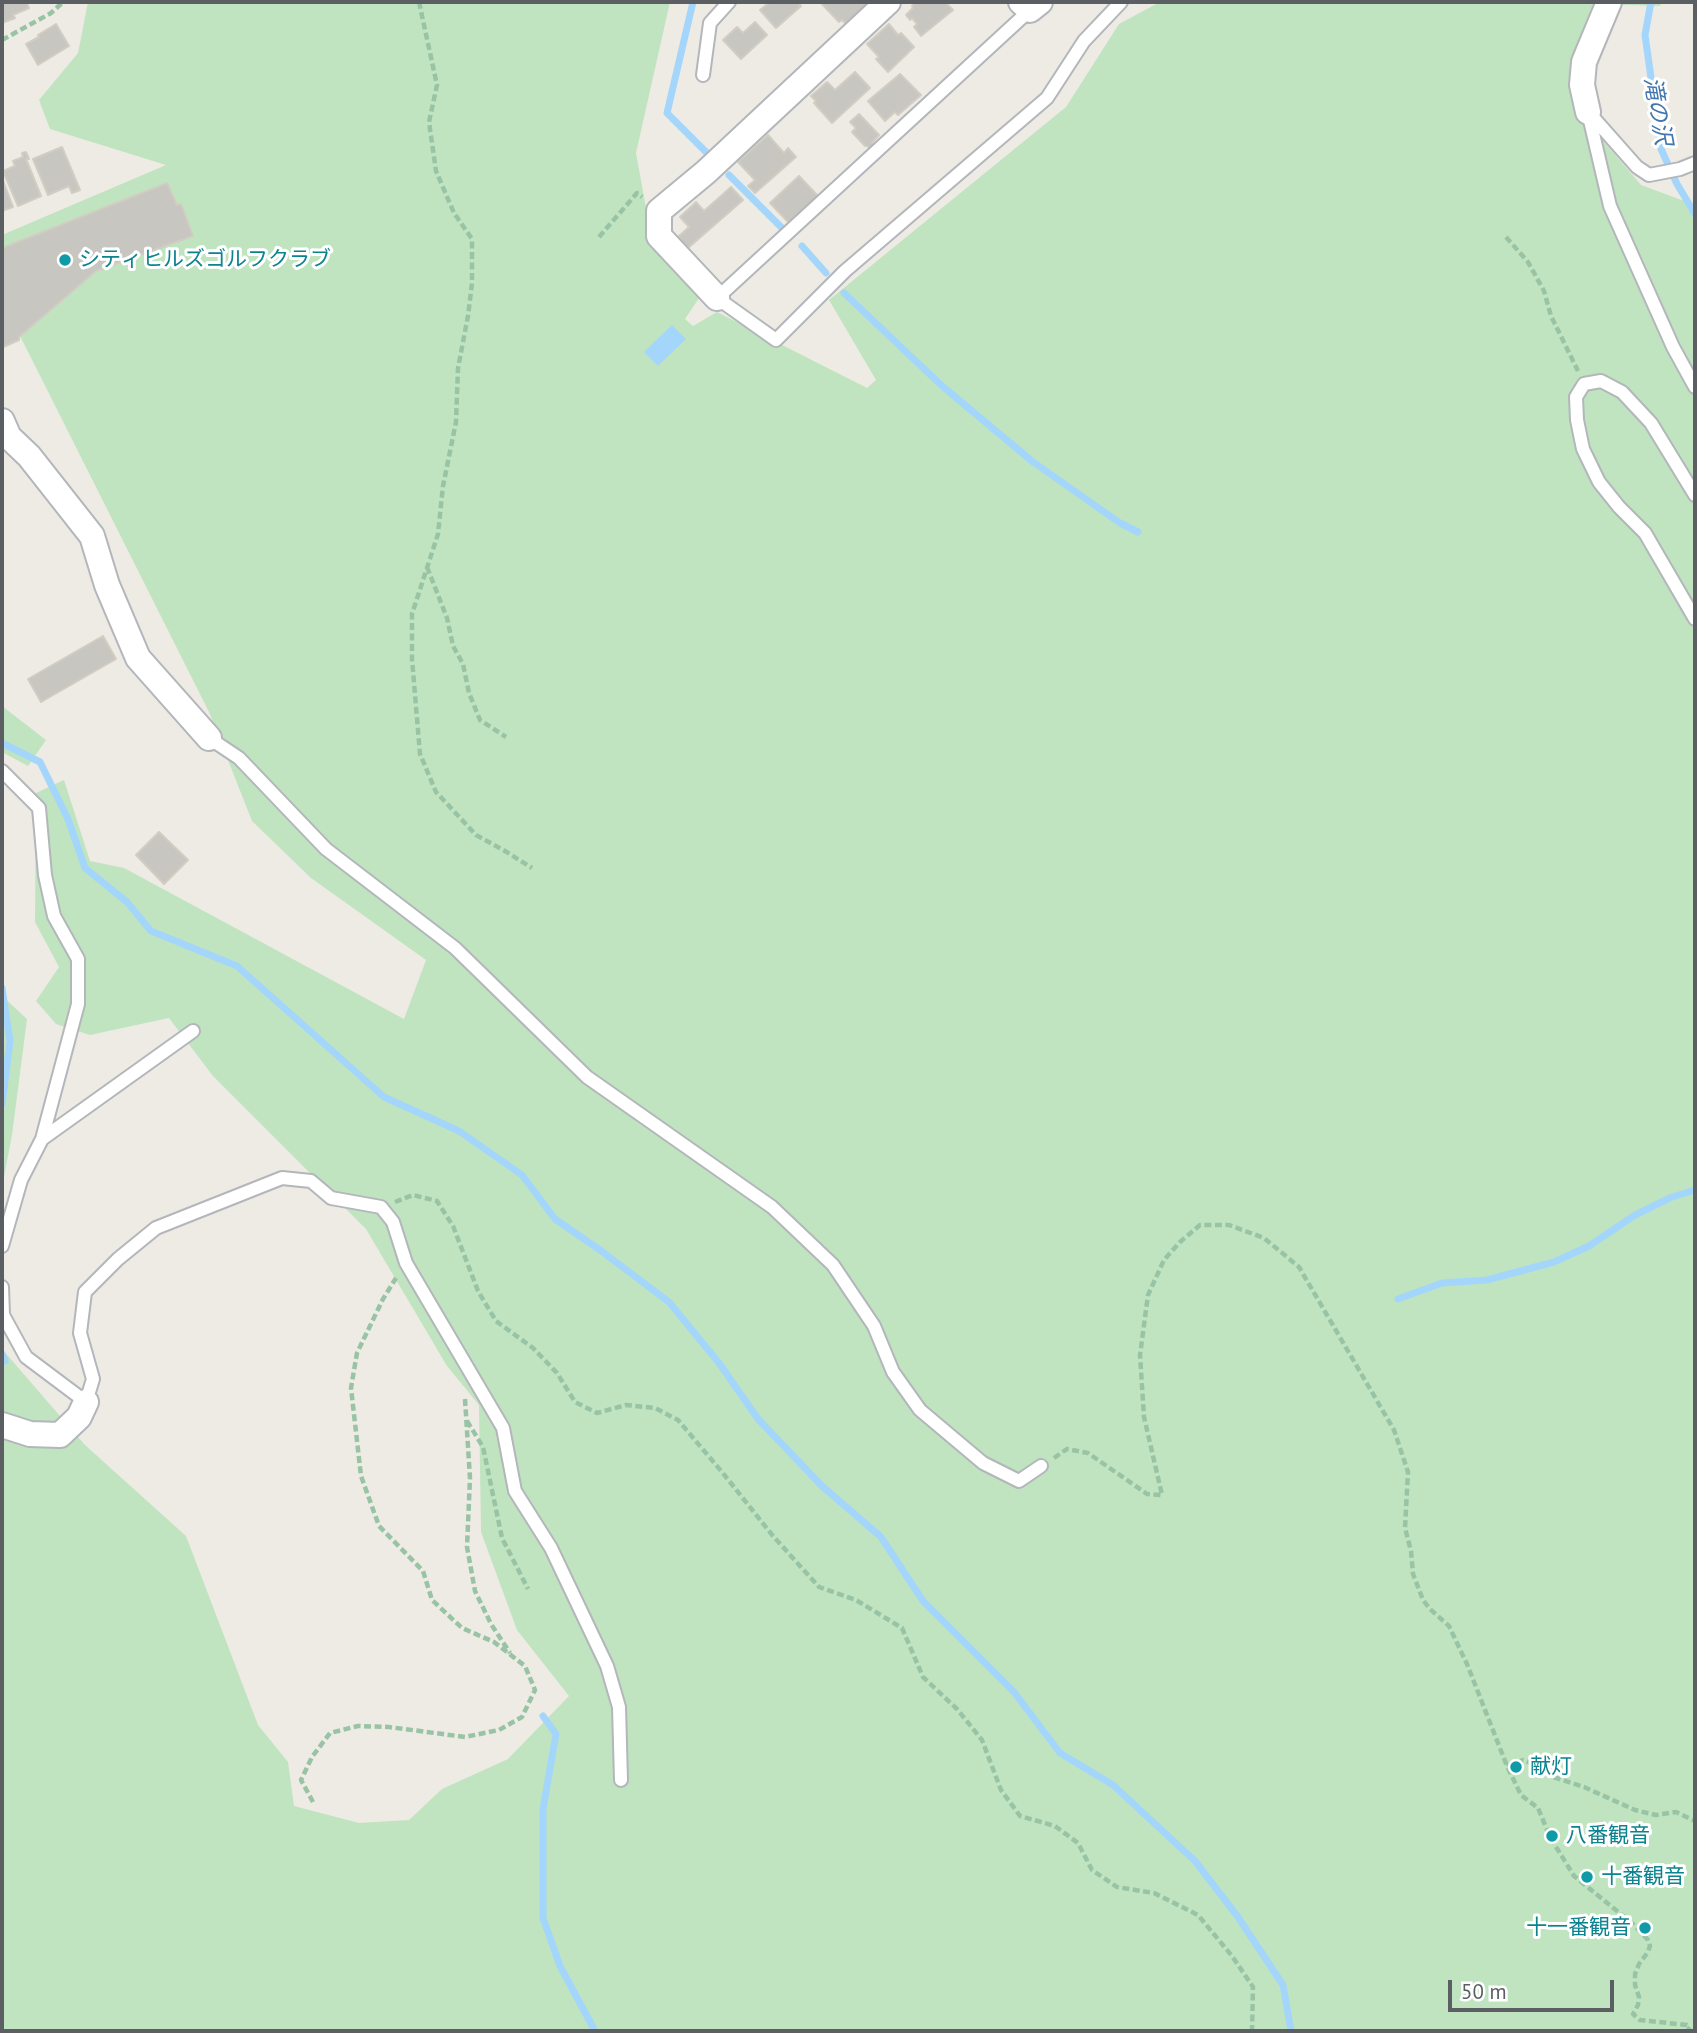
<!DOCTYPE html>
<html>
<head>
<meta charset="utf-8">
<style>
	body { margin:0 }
	#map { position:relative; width:1697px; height:2033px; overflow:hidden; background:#edebe3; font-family:"PT Sans",sans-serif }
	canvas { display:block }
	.frame { position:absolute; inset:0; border:4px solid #5b5f63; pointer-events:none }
	.scale { position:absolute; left:1448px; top:1980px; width:166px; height:32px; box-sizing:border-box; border:4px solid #5b5f63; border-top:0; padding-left:9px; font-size:21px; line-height:24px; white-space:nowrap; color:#5b5f63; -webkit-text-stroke:5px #fff; paint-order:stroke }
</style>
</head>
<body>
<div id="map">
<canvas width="1697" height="2033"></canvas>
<div class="frame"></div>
<div class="scale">50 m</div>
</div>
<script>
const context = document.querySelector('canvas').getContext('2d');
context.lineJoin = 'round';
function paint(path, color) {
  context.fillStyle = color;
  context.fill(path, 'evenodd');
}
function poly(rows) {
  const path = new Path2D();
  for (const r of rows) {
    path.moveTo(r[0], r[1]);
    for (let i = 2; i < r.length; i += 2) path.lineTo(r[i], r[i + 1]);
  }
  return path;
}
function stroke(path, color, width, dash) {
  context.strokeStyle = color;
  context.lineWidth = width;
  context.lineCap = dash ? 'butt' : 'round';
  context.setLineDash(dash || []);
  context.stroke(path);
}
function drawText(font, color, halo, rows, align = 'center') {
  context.font = font + ' "PT Sans","Noto Sans JP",sans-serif';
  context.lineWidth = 6;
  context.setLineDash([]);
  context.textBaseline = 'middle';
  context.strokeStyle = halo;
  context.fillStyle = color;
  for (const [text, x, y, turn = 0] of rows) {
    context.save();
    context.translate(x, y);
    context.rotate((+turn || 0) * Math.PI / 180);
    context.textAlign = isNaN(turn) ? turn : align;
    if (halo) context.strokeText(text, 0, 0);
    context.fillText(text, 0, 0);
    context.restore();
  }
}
const green = poly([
	[88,2,670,2,636,153,652,241,701,295,685,319,693,326,717,312,867,388,876,380,829,300,1066,107,1119,24,1160,2,1662,2,1660,6,1593,4,1574,54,1576,109,1641,185,1695,205,1695,2031,2,2031,2,1349,85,1445,186,1536,258,1725,288,1762,294,1806,359,1823,409,1820,442,1789,508,1759,569,1696,517,1630,481,1532,479,1405,447,1366,366,1229,213,1076,169,1018,90,1035,56,1024,36,1001,59,967,35,922,36,793,64,780,90,861,124,868,404,1019,426,960,311,878,252,821,209,712,2,300,2,235,166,165,50,129,39,100,78,53],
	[2,706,46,740,28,766,2,752],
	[2,996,27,1019,12,1135,2,1187]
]);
const water = poly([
	[672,325,686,339,658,366,644,352]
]);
const stream = poly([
	[693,2,667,113,710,156],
	[1651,2,1645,35,1661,149,1677,184,1695,214],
	[729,175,782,228],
	[802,246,826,273],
	[844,293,941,385,1033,462,1120,523,1138,532],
	[2,743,40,762,68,819,85,868,127,902,151,931,237,966,384,1097,459,1131,522,1175,555,1219,600,1250,669,1302,719,1363,758,1419,822,1486,881,1537,923,1601,1014,1692,1060,1753,1113,1785,1195,1861,1238,1917,1283,1985,1291,2031],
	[2,988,10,1041,2,1104],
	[1398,1299,1442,1283,1487,1280,1554,1262,1589,1246,1635,1215,1672,1197,1695,1190],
	[2,1354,5,1361],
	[543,1716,556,1734,543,1809,543,1918,560,1966,595,2031]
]);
const building = poly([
	[2,2,30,2,27,3,29,8,13,15,15,18,2,23,2,2],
	[770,2,797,2,801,6,776,28,760,10,770,2],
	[823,2,877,2,848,26,842,20,839,22,821,3,823,2],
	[916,2,945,2,953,10,921,36,914,27,917,24,912,18,910,20,906,15,913,8,912,6,916,2],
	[755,22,767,35,741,59,723,40,737,27,743,33,755,22],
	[56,24,69,46,38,65,26,44,39,37,38,35,56,24],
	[889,24,898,35,901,33,914,47,888,72,876,59,879,57,867,44,889,24],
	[855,72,870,88,832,123,814,103,816,101,811,96,827,82,835,90,855,72],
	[900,74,921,95,898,115,895,112,885,121,868,101,900,74],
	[859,114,879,135,872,143,874,146,871,149,867,146,865,146,852,132,856,128,850,122,859,114],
	[768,135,784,153,788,148,796,157,755,193,748,186,755,180,738,162,768,135],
	[62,147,80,190,72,193,69,186,48,195,33,159,62,147],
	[26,152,29,159,26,159,41,196,18,206,3,171,15,166,13,161,23,157,22,153,26,152],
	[799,176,818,196,789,223,770,203,799,176],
	[2,178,13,207,2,211,2,178],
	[167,183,177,205,181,204,193,236,96,271,19,337,19,340,3,347,2,248,167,183],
	[731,187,743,200,688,248,678,237,689,227,680,217,696,202,704,211,731,187],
	[103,636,116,659,41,702,28,679,103,636],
	[159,832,188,860,164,884,136,855,159,832]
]);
const path = poly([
	[419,2,437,85,429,122,436,171,454,213,472,239,472,283,468,316,458,368,456,422,443,486,438,534,412,614,412,659,420,754,436,792,476,835,505,851,532,868],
	[2,40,51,13,63,2],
	[599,237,637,193,642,197],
	[1506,237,1528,262,1544,291,1551,316,1578,371],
	[427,567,447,618,453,646,463,664,469,693,480,720,506,737],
	[395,1202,413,1195,437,1201,453,1226,478,1291,496,1321,533,1348,557,1373,575,1402,597,1413,626,1405,655,1408,678,1420,722,1472,773,1536,819,1587,856,1600,902,1628,923,1677,957,1709,982,1740,1001,1790,1020,1816,1055,1826,1078,1843,1092,1870,1117,1887,1154,1893,1198,1915,1232,1956,1253,1987,1252,2031],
	[465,1399,470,1478,467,1547,475,1591,491,1624,510,1653],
	[467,1421,483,1447,502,1538,528,1589],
	[1054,1458,1067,1449,1088,1453,1147,1494,1162,1495,1144,1417,1140,1355,1148,1295,1164,1260,1180,1242,1200,1225,1229,1225,1264,1238,1299,1267,1394,1430,1408,1472,1405,1528,1411,1551,1413,1574,1423,1600,1430,1609,1449,1626,1467,1664,1507,1766,1521,1795,1538,1808,1550,1837,1574,1876,1633,1924,1648,1940,1650,1946,1648,1952,1639,1964,1635,1974,1635,1985,1639,1997,1638,2005,1633,2014,1640,2020,1687,2025,1690,2027,1687,2031],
	[1507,1766,1523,1760,1533,1764,1553,1777,1584,1787,1635,1810,1656,1815,1676,1812,1695,1821],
	[313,1802,301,1780,312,1757,330,1733,358,1726,389,1727,465,1737,499,1730,522,1717,535,1690,525,1666,494,1642,462,1628,432,1600,423,1571,379,1526,361,1476,351,1388,357,1353,383,1299,396,1278]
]);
const service = poly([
	[1030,10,717,298,776,340,845,271,1047,98,1084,41,1121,2],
	[703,75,710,23,729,2],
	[1588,112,1610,206,1673,347,1695,387],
	[1591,115,1637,167,1649,175,1680,169,1695,163],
	[1695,495,1651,423,1622,392,1601,381,1584,384,1576,397,1577,420,1583,449,1599,482,1619,507,1645,533,1695,619],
	[209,738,239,758,326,849,455,948,587,1077,772,1207,833,1265,874,1326,893,1372,920,1410,983,1463,1019,1481,1041,1466],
	[2,771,39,808,45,875,54,916,78,959,78,1004,42,1139,21,1180,2,1246],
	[42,1139,193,1031],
	[2,1287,3,1315,26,1357,86,1402,93,1379,80,1333,85,1292,118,1259,156,1228,282,1178,311,1181,331,1198,381,1207,393,1222,406,1263,503,1428,515,1491,551,1548,607,1666,619,1707,621,1780]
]);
const minor = poly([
	[1021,2,1030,10,1040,2],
	[1588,112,1582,85,1584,62,1609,2],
	[717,298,659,236,659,211,706,172,888,2],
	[2,421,9,437,29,456,92,536,107,585,138,658,209,738],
	[2,1425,30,1434,60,1435,79,1417,86,1402]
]);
const markers = [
	[65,260,7,"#0f9aa8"],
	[1516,1767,7,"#0f9aa8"],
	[1552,1836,7,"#0f9aa8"],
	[1587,1877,7,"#0f9aa8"],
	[1645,1928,7,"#0f9aa8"]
];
const cultureNames = [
	["シティヒルズゴルフクラブ",79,260],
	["献灯",1530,1767],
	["八番観音",1566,1836],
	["十番観音",1601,1877],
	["十一番観音",1631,1928,"right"]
];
const waterNames = [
	["滝の沢",1657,111,80]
];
paint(green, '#c0e4c0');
paint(water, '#a4d6fc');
stroke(stream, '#a4d6fc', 7);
paint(building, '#c8c6c0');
stroke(building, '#d2cdc2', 2);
stroke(service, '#b3b6ba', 16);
stroke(minor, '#b3b6ba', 28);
stroke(path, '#98c3a5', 4.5, [7, 3.5]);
stroke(service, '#fff', 12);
stroke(minor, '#fff', 24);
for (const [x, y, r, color] of markers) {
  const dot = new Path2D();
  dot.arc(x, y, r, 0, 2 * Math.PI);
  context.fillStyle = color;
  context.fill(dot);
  stroke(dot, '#fff', 2.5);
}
drawText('21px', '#0d838f', '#fff', cultureNames, 'left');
drawText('italic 23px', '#4277ae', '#fff', waterNames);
</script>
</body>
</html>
